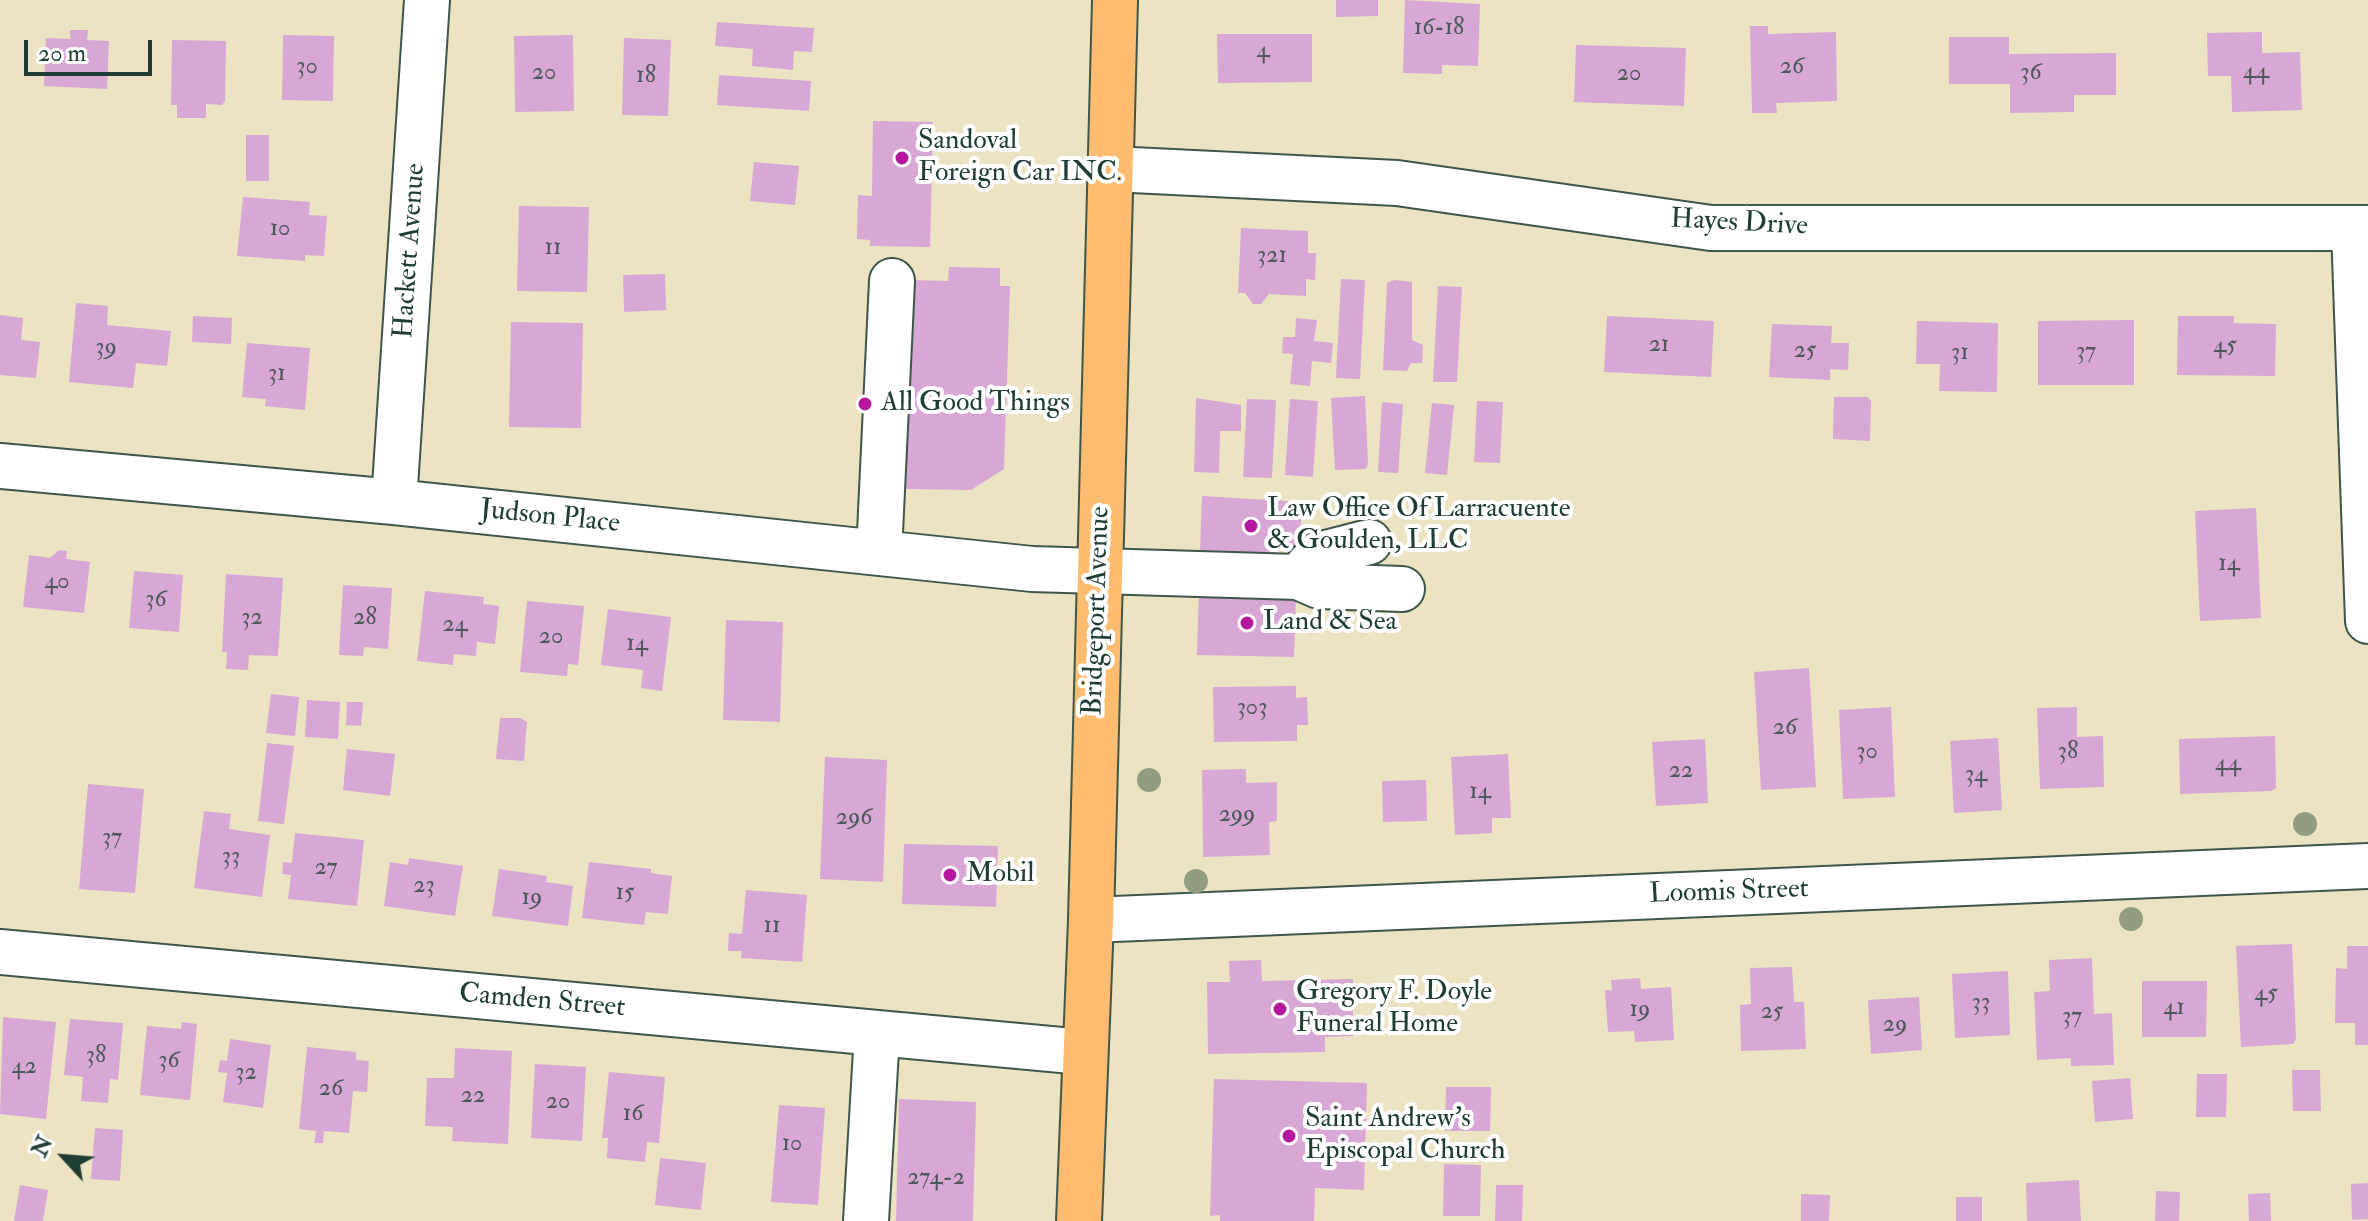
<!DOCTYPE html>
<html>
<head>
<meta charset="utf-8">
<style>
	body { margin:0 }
	#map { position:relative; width:2368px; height:1221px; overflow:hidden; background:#ece3c3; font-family:"IM FELL Double Pica",serif }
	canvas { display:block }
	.north { position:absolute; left:24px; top:1117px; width:80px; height:80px; -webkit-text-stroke:6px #fff; paint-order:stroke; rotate:296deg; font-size:22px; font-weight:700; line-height:32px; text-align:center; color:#1f3d34 }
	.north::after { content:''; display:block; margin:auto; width:28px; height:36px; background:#1f3d34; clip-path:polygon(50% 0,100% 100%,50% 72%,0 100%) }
	.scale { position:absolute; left:24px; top:40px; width:128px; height:36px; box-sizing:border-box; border:4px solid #1f3d34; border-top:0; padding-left:10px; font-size:24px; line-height:28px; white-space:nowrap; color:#1f3d34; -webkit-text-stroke:6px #fff; paint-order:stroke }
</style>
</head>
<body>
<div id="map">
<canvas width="2368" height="1221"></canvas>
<div class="north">N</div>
<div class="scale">20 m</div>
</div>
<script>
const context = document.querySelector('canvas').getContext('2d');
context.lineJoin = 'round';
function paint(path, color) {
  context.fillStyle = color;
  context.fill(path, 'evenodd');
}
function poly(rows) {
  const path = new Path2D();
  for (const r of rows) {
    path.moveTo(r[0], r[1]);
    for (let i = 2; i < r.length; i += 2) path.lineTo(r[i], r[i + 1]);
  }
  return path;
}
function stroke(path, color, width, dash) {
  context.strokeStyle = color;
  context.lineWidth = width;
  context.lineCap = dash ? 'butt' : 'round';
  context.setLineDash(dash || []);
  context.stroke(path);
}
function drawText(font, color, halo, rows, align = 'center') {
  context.font = font + ' "IM FELL Double Pica",serif';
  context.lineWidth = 8;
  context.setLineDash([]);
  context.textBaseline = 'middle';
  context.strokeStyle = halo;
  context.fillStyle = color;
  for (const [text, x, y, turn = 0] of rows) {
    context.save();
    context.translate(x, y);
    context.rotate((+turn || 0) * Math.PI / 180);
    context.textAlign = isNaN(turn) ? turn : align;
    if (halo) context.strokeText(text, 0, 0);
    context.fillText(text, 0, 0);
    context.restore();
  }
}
const building = poly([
	[1336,0,1378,0,1378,16,1336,17],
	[1405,0,1480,4,1478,66,1442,65,1442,74,1403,73],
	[717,22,814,28,812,52,794,51,793,70,752,66,753,49,715,46],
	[1750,26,1768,26,1768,34,1836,32,1837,101,1776,103,1777,113,1752,113],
	[70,30,88,30,87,40,109,41,107,89,44,86,46,38,70,39],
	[2262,32,2262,53,2300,52,2302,110,2232,112,2231,76,2208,76,2207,33],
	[1217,34,1312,34,1312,82,1218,83],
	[283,35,334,36,333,101,282,100],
	[573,35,574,111,515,112,514,36],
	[1949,37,2009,37,2009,54,2116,53,2116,95,2074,95,2074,112,2010,113,2010,84,1949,84],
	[624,38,671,40,668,116,622,115],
	[172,40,226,41,225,101,222,105,206,104,206,118,177,118,177,105,171,105],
	[1576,45,1686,48,1684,106,1574,102],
	[719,75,811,81,809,111,717,105],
	[873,121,933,122,930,247,870,246,870,240,857,239,858,195,872,196],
	[246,135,269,135,269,181,246,181],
	[754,162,799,166,795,205,750,201],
	[243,197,310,202,309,215,327,216,324,256,305,255,305,261,237,256],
	[519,206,589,207,587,292,517,291],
	[1241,228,1308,231,1308,253,1316,253,1315,280,1306,279,1306,296,1269,294,1261,304,1253,304,1245,293,1238,293],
	[949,267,1000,268,1000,286,1010,286,1004,469,971,490,904,489,910,280,948,281],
	[665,274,666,310,624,312,623,275],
	[1341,279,1365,280,1360,379,1336,378],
	[1394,280,1412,282,1412,340,1423,345,1422,363,1411,363,1407,371,1383,370,1387,283],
	[1438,286,1462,287,1457,382,1433,382],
	[76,303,108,306,107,325,171,331,167,366,136,363,133,388,69,382],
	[0,315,23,318,21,340,40,342,36,378,0,375],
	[193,316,232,318,231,344,192,342],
	[1607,316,1714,321,1711,377,1604,372],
	[2178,316,2234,316,2234,323,2276,324,2275,376,2177,375],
	[1296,318,1317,320,1314,341,1333,343,1331,363,1312,361,1310,386,1290,384,1293,354,1282,353,1283,337,1295,337],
	[2134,320,2134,385,2038,385,2038,321],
	[1917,321,1998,323,1997,392,1939,391,1940,364,1916,364],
	[511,322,583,323,581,428,509,427],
	[1772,324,1832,326,1831,343,1849,343,1848,370,1830,369,1830,380,1769,377],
	[247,343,310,348,305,410,265,406,266,399,242,397],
	[1365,396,1368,464,1366,469,1335,470,1331,398],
	[1834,397,1868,397,1871,401,1870,441,1833,439],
	[1196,398,1241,405,1241,431,1220,431,1219,473,1194,472],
	[1247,399,1276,400,1272,478,1243,477],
	[1290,399,1318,401,1313,477,1285,475],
	[1477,401,1503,402,1500,463,1474,462],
	[1382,402,1403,404,1398,473,1378,472],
	[1432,403,1454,405,1447,475,1425,473],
	[1202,496,1302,502,1300,551,1277,550,1276,555,1200,552],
	[2256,508,2261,618,2200,621,2195,511],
	[59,550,67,551,66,559,90,562,84,613,23,607,29,555,50,558],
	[134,571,183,575,179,632,129,628],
	[226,574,283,578,278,656,249,655,248,670,226,669,227,652,222,652],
	[343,585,392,588,388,649,364,647,363,656,339,655],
	[1199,589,1296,592,1294,657,1197,655],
	[425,591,484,597,483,604,499,606,495,644,477,642,476,656,454,654,453,665,417,661],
	[527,601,584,606,578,665,568,664,567,676,520,672],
	[608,609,671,617,662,691,641,688,643,670,601,665],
	[726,620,783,622,780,722,723,720],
	[1809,668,1816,787,1761,790,1754,672],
	[1296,686,1296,698,1307,697,1308,725,1297,725,1297,741,1214,742,1213,687],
	[271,694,299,697,295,736,266,733],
	[307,700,340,702,338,739,305,737],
	[347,702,363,702,361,726,346,725],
	[1891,707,1895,797,1843,799,1839,710],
	[2077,707,2077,737,2103,736,2104,787,2040,789,2037,708],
	[500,718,520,718,527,722,524,761,496,759],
	[2275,736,2276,788,2271,791,2180,794,2179,739],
	[1998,738,2002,810,1954,813,1950,741],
	[1705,739,1708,803,1656,806,1652,742],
	[267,743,294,746,284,824,258,821],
	[347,749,395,754,390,796,343,790],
	[1508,754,1511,818,1492,818,1492,833,1455,835,1451,757],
	[825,757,887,760,883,882,820,879],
	[1246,769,1246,783,1277,782,1277,821,1269,822,1270,855,1203,857,1202,770],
	[1426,780,1427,821,1383,822,1382,781],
	[88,784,144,789,135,893,79,889],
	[204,811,231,814,229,829,270,835,262,897,194,888],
	[295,833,364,840,357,906,288,899,291,875,282,874,283,862,292,863],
	[904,844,998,846,996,907,902,904],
	[409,858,463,866,455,916,384,906,390,862,408,865],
	[589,862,651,869,651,873,672,876,668,914,646,912,644,925,582,918],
	[499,869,547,876,546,882,573,886,568,926,492,916],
	[746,890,807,895,802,962,741,958,742,951,728,951,729,933,742,934],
	[2292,944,2296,1039,2293,1044,2241,1047,2236,946],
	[2347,946,2368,946,2368,1045,2355,1045,2355,1023,2335,1023,2336,968,2347,969],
	[2092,958,2094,1014,2112,1013,2114,1065,2071,1066,2071,1058,2037,1060,2034,992,2050,991,2049,960],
	[1261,960,1262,981,1353,979,1353,1036,1325,1037,1325,1052,1208,1054,1207,982,1230,982,1229,961],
	[1792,967,1794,1002,1804,1002,1806,1049,1741,1051,1740,1005,1751,1004,1750,968],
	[2008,971,2010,1035,1955,1038,1952,974],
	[1640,978,1641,989,1671,987,1674,1040,1635,1042,1634,1031,1608,1032,1605,990,1612,990,1611,980],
	[2142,981,2207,981,2206,1037,2142,1037],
	[1919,997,1922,1050,1871,1054,1868,1000],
	[3,1017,56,1022,46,1119,0,1114],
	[70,1019,123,1023,118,1080,110,1079,108,1103,81,1101,83,1077,64,1075],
	[182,1022,197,1024,190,1100,140,1095,147,1026,181,1029],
	[230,1039,271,1045,263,1108,223,1102,227,1073,218,1072,220,1060,227,1061],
	[307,1047,356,1052,356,1060,369,1061,367,1092,353,1091,349,1133,324,1131,323,1143,314,1143,316,1131,299,1129],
	[455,1048,512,1051,508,1144,452,1141,453,1127,425,1126,427,1078,454,1078],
	[535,1064,586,1067,582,1141,531,1138],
	[2292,1070,2320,1070,2321,1111,2293,1111],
	[609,1072,665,1077,659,1143,647,1142,645,1162,607,1158,608,1138,602,1138],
	[2197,1074,2227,1074,2226,1117,2196,1117],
	[2130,1078,2133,1119,2095,1122,2092,1081],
	[1214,1079,1367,1083,1364,1190,1315,1188,1314,1221,1220,1221,1220,1215,1210,1216],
	[1446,1087,1491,1087,1490,1131,1445,1131],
	[899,1099,976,1102,973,1221,896,1221],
	[779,1105,825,1108,818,1205,771,1202],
	[95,1128,123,1130,120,1181,91,1179],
	[660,1158,706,1163,701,1210,655,1205],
	[1444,1164,1481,1165,1480,1216,1443,1216],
	[2079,1180,2081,1221,2027,1221,2026,1183],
	[2368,1183,2368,1219,2352,1220,2351,1184],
	[20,1185,48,1190,43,1221,14,1221],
	[1496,1185,1523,1185,1522,1221,1495,1221],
	[2156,1191,2180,1192,2179,1221,2155,1221],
	[2270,1193,2271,1221,2249,1221,2248,1194],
	[1801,1194,1830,1195,1829,1221,1801,1221],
	[1956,1197,1982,1197,1982,1221,1956,1221]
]);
const minor = poly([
	[1112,169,1397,183,1711,228,2368,228],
	[2354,229,2368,621],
	[0,466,394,502,1032,569,1298,577,1318,555,1369,542],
	[394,502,427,0],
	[879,553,892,281],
	[1298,577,1319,586,1402,589],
	[1091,920,2368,866],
	[0,952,1083,1052],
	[866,1221,877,1033]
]);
const major = poly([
	[1079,1221,1091,920,1115,0]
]);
const trees = [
	[1149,780],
	[2305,824],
	[1196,881],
	[2131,919]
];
const markers = [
	[902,158,8,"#b5179e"],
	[865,404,8,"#b5179e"],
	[1251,526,8,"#b5179e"],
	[1247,623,8,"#b5179e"],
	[950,875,8,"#b5179e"],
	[1280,1009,8,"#b5179e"],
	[1289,1136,8,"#b5179e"]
];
const numberNames = [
	["16-18",1439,29],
	["4",1263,52],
	["30",307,68],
	["26",1792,68],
	["44",2256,73],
	["20",544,74],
	["36",2031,74],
	["20",1629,75],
	["18",646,77],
	["10",280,230],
	["11",553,249],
	["321",1272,257],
	["21",1659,346],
	["45",2225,347],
	["39",106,349],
	["25",1805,352],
	["37",2086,353],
	["31",1960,354],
	["31",277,375],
	["14",2229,565],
	["40",57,583],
	["36",156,601],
	["32",252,619],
	["28",365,619],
	["24",455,626],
	["20",551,638],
	["14",637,645],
	["303",1252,709],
	["26",1785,729],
	["30",1867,753],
	["38",2068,753],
	["44",2228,765],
	["22",1681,772],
	["34",1976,776],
	["14",1480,793],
	["299",1237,816],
	["296",854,819],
	["37",112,839],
	["33",231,858],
	["27",326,869],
	["23",424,887],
	["15",625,894],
	["19",532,899],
	["11",772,927],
	["45",2266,995],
	["33",1981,1004],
	["41",2174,1009],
	["19",1640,1011],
	["25",1772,1013],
	["37",2072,1018],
	["29",1895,1026],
	["38",96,1057],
	["36",169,1062],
	["42",24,1068],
	["32",246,1074],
	["26",331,1090],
	["22",473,1097],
	["20",558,1103],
	["16",633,1115],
	["10",792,1145],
	["274-2",936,1179]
];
const poiNames = [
	["Sandoval",918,142],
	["Foreign Car INC.",918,174],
	["All Good Things",881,404],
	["Law Office Of Larracuente",1267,510],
	["& Goulden, LLC",1267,542],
	["Land & Sea",1263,623],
	["Mobil",966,875],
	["Gregory F. Doyle",1296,993],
	["Funeral Home",1296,1025],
	["Saint Andrew's",1305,1120],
	["Episcopal Church",1305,1152]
];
const streetNames = [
	["Hayes Drive",1739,224,3],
	["Hackett Avenue",411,251,-86],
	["Judson Place",550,518,6],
	["Bridgeport Avenue",1098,611,-88],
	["Loomis Street",1729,893,-2],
	["Camden Street",542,1002,5]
];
paint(building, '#d8a7d5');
stroke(minor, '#3e5649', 48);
stroke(major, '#3e5649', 48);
stroke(minor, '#fff', 44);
stroke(major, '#febc70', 44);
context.fillStyle = '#919d7e';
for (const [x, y] of trees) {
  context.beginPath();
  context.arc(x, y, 12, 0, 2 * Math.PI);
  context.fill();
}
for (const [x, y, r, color] of markers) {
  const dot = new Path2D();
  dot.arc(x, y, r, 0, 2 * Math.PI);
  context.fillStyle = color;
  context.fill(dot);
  stroke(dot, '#fff', 3);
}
drawText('24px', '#4d585c', null, numberNames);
drawText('28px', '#1f3d34', '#fff', poiNames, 'left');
drawText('28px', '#1f3d34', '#fff', streetNames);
</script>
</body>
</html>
